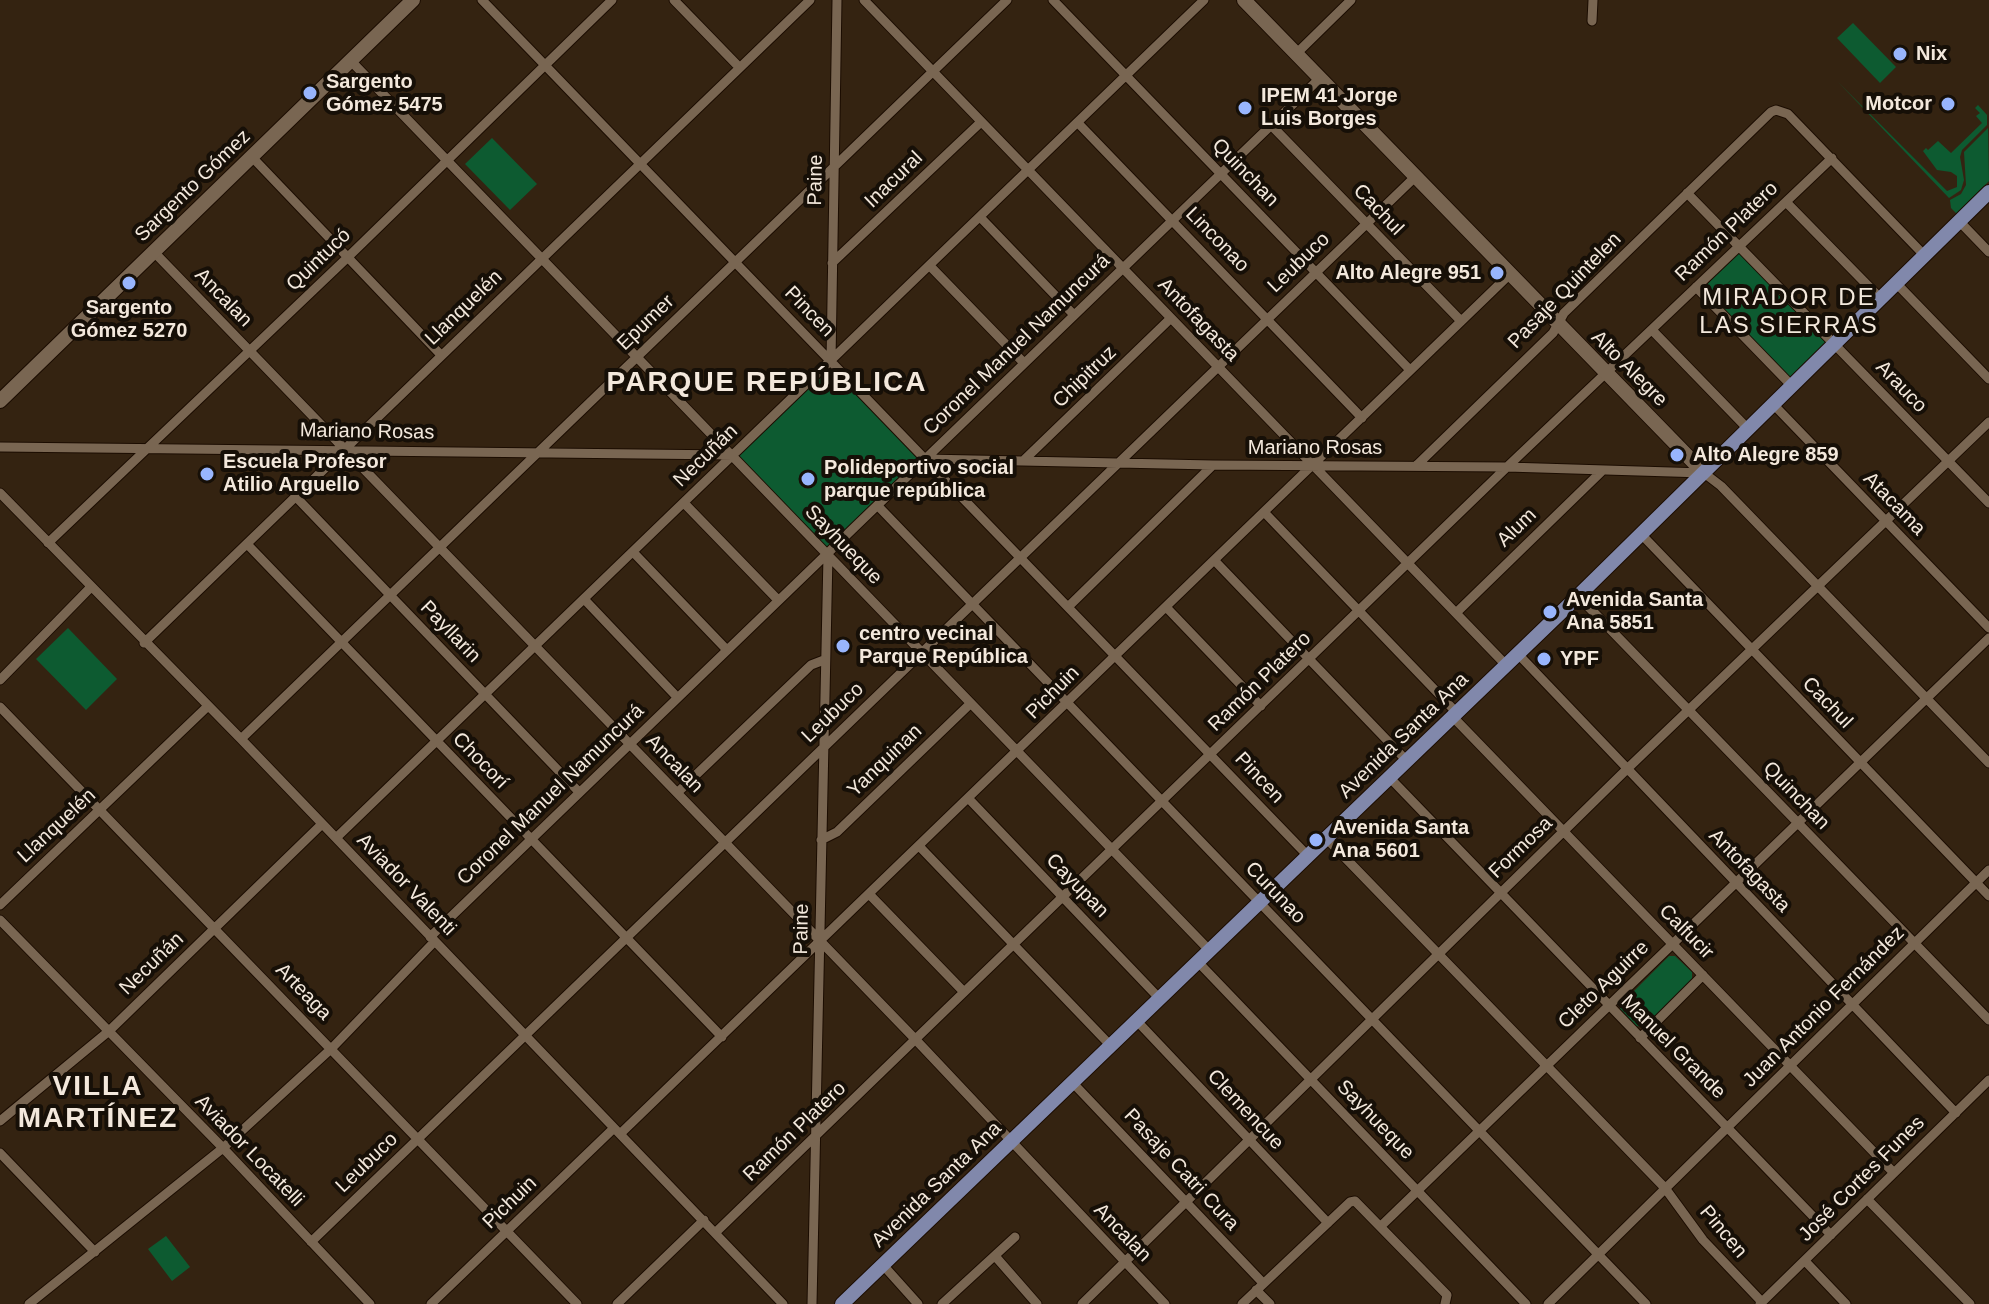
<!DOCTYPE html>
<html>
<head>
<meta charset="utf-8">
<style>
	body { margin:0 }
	canvas { display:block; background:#342311 }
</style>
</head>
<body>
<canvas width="1989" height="1304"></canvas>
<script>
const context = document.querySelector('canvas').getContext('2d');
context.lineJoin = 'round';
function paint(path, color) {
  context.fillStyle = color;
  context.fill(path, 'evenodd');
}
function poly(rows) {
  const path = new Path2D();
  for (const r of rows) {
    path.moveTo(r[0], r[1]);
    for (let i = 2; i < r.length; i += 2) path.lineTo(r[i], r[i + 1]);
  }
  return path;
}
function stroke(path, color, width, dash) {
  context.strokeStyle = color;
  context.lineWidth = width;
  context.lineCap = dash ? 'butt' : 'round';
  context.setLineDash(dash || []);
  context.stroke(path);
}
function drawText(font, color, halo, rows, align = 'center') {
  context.font = font + ' Helvetica,sans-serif';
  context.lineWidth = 8;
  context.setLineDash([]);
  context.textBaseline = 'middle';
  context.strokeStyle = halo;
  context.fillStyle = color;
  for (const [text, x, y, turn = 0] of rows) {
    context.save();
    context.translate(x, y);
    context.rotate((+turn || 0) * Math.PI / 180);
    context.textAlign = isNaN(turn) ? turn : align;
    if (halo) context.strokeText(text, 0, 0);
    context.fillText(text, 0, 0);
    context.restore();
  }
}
const green = poly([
	[1853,23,1896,67,1880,83,1837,38],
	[1838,82,1947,191,1957,187,1957,176,1951,172,1937,170,1923,151,1926,148,1928,150,1938,141,1951,153,1982,123,1976,116,1980,113,1975,108,1978,105,1987,115,1987,125,1962,150,1960,157,1964,180,1961,190,1949,198],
	[1988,128,1989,181,1957,214,1951,208,1950,200,1961,194,1966,185,1964,152],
	[492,138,537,184,510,210,465,164],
	[1741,251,1828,342,1789,379,1702,289],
	[831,361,926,459,828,555,733,455],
	[68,628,117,679,86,710,36,659],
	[1669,956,1675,956,1692,972,1692,980,1644,1027,1636,1026,1620,1009,1621,1004],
	[166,1236,190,1267,172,1281,148,1249]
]);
const minor = poly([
	[482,0,1309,857],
	[674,0,739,67],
	[864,0,1506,665],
	[1053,0,1410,370],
	[1592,21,1593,0],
	[1296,54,1351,0],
	[351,61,1210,951],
	[1078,123,1362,418],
	[1270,124,1461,321],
	[252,157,441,355],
	[1687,193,1989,503],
	[1786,202,1880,298],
	[980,217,1074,315],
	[1959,221,1989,252],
	[154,252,916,1040,1165,1304],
	[832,263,981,122],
	[930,266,1024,363],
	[1896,283,1989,379],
	[1696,287,1792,386],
	[1652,330,1748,429],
	[831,361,837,0],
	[1773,404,1989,628],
	[0,447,733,455],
	[926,459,1213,465,1507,467,1704,473,1721,486,1989,763],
	[1023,461,1171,318],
	[1416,466,1553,333,1564,313,1771,112,1776,110,1788,114,1924,255],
	[0,493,241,739,783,1304],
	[296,497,579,792],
	[684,503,778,600],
	[878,506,1646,1304],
	[1264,512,1457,713],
	[1641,534,1989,896],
	[48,543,347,258,612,0],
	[247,544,722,1037],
	[633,552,727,650],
	[1214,560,1407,761],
	[1578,596,1989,1020],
	[584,599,677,697],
	[1069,606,1213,465],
	[1166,607,1261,706],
	[1457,612,1603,470],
	[144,643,810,0],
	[1518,654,1956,1113],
	[0,680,91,587],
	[0,707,577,1304],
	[1453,717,1894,1173],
	[241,739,1007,0],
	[1390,778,1831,1235],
	[677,793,811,665,824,660],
	[969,799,1159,998],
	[336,838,1204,0],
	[1327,839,1665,1188,1703,1240,1762,1302],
	[821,840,837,832,971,703],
	[919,846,1110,1045],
	[869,894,964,992],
	[0,905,208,706],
	[0,920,223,1148,370,1304],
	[430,937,1319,79],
	[1198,962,1526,1304],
	[1136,1020,1328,1223],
	[1640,1038,1703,975],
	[1072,1082,1263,1283],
	[0,1121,109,1031,322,824],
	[620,1134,1509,275],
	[0,1153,95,1252],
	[1867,1199,1970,1304],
	[1381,1226,1989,638],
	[715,1233,1507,467,1832,158],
	[311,1242,1415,177],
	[995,1256,1037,1304],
	[1805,1261,1846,1304],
	[883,1265,918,1304],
	[1256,1290,1270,1304],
	[29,1304,223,1148,332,1048,434,942],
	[431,1304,614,1128],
	[617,1304,704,1220],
	[812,1304,828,555],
	[942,1304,1015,1237],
	[1082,1304,1626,770,1989,422],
	[1242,1304,1350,1202,1355,1201,1447,1295,1445,1304],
	[1548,1304,1989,870],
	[1760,1304,1989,1080]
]);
const secondary = poly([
	[1244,0,1704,473],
	[0,401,413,0]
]);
const primary = poly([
	[842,1304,1578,596,1989,192]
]);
const markers = [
	[1900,54,8,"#98b5fd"],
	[310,93,8,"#98b5fd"],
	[1948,104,8,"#98b5fd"],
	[1245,108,8,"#98b5fd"],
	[1497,273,8,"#98b5fd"],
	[129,283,8,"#98b5fd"],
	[1677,455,8,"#98b5fd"],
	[207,474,8,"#98b5fd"],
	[808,479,8,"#98b5fd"],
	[1550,612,8,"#98b5fd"],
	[843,646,8,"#98b5fd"],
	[1544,659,8,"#98b5fd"],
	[1316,840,8,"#98b5fd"]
];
const poiNames = [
	["Nix",1916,54],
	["Sargento",326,82],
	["Gómez 5475",326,105],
	["IPEM 41 Jorge",1261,96],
	["Luis Borges",1261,119],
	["Motcor",1932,104,"right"],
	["Alto Alegre 951",1481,273,"right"],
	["Sargento",129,308,"center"],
	["Gómez 5270",129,331,"center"],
	["Alto Alegre 859",1693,455],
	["Escuela Profesor",223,462],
	["Atilio Arguello",223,485],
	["Polideportivo social",824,468],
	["parque república",824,491],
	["Avenida Santa",1566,600],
	["Ana 5851",1566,623],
	["centro vecinal",859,634],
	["Parque República",859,657],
	["YPF",1560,659],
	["Avenida Santa",1332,828],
	["Ana 5601",1332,851]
];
const streetNames = [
	["Quinchan",1245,173,46],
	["Paine",816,180,-89],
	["Inacural",894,180,-44],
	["Sargento Gómez",193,186,-44],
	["Cachul",1378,210,46],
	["Ramón Platero",1727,232,-44],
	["Linconao",1217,240,46],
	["Quintucó",319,260,-44],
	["Leubuco",1299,263,-44],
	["Pasaje Quintelen",1565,291,-46],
	["Ancalan",223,298,46],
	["Llanquelén",464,308,-44],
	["Pincen",809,312,46],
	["Antofagasta",1198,320,46],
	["Epumer",646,323,-44],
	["Coronel Manuel Namuncurá",1017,345,-44],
	["Alto Alegre",1629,369,45],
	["Chipitruz",1085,377,-44],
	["Arauco",1901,387,46],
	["Mariano Rosas",367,432,1],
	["Mariano Rosas",1315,448],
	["Necuñán",706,456,-44],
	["Atacama",1894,504,46],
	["Alum",1517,528,-44],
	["Sayhueque",843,545,46],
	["Payllarin",450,632,46],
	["Ramón Platero",1260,682,-44],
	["Pichuin",1053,693,-45],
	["Cachul",1827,703,46],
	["Leubuco",833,713,-44],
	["Avenida Santa Ana",1404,736,-44],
	["Chocorí",480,761,46],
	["Yanquinan",885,761,-44],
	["Ancalan",674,764,46],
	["Pincen",1259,778,47],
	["Coronel Manuel Namuncurá",551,795,-44],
	["Quinchan",1796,796,46],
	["Llanquelén",57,826,-43],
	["Formosa",1521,848,-44],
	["Antofagasta",1749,871,46],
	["Aviador Valenti",406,885,46],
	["Cayupan",1077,886,46],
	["Curunao",1275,893,46],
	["Paine",802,929,-89],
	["Calfucir",1686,932,45],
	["Necuñán",152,964,-44],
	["Cleto Aguirre",1604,985,-44],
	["Arteaga",303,992,46],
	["Juan Antonio Fernández",1824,1007,-45],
	["Manuel Grande",1673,1047,45],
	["Clemencue",1245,1110,47],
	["Sayhueque",1375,1120,46],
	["Ramón Platero",795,1132,-44],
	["Aviador Locatelli",249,1151,46],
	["Leubuco",367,1163,-44],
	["Pasaje Catri Cura",1181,1170,47],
	["José Cortes Funes",1862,1179,-45],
	["Avenida Santa Ana",937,1185,-44],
	["Pichuin",510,1203,-44],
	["Pincen",1723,1232,50],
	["Ancalan",1122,1233,46]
];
const quarterNames = [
	["MIRADOR DE",1789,298],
	["LAS SIERRAS",1789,326]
];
const districtNames = [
	["PARQUE REPÚBLICA",767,383],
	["VILLA",98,1087],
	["MARTÍNEZ",98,1119]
];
paint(green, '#0d5b31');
stroke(minor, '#1b0c00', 11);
stroke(secondary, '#1b0c00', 16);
stroke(primary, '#1b0c00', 16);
stroke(minor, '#796652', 9);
stroke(secondary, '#796652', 14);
stroke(primary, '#8188ab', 14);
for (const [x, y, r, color] of markers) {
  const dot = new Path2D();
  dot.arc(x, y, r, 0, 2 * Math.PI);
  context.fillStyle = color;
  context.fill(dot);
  stroke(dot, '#160f07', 3);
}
drawText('bold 20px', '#f3e8dc', '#160f07', poiNames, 'left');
drawText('20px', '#f3e8dc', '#160f07', streetNames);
context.letterSpacing = '2px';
drawText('24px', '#f3e8dc', '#160f07', quarterNames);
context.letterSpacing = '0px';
context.letterSpacing = '2px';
drawText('bold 28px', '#f3e8dc', '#160f07', districtNames);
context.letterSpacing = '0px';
</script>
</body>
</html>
